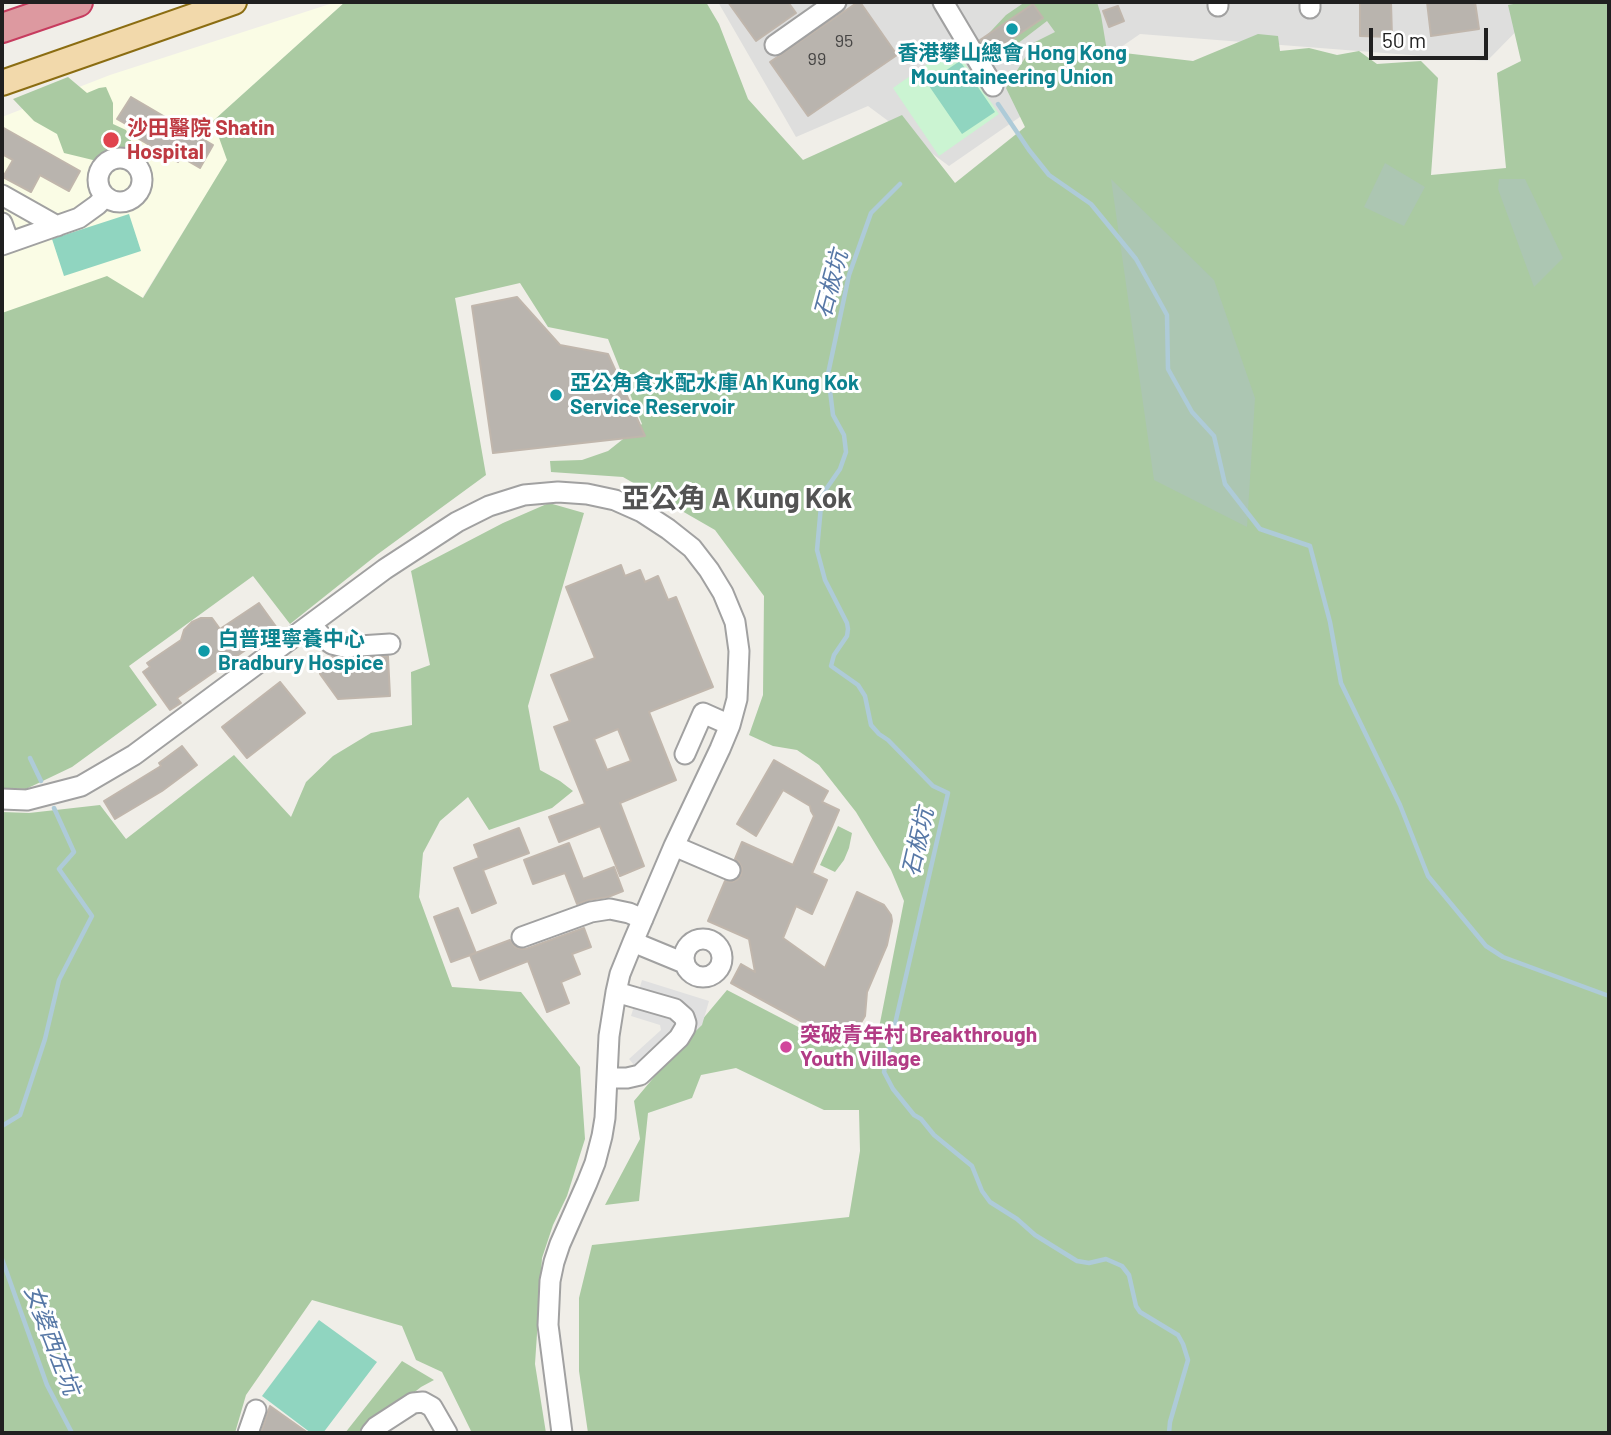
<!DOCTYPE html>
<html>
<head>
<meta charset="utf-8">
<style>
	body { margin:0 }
	#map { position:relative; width:1611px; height:1435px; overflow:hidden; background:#f0eee8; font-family:Barlow,sans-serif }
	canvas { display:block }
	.frame { position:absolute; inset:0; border:4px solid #202020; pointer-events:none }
	.scale { position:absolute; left:1369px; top:28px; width:119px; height:32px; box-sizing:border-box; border:4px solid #202020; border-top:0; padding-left:9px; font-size:21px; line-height:24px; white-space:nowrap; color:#202020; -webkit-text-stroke:5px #fff; paint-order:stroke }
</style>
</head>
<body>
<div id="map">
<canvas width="1611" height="1435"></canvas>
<div class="frame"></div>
<div class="scale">50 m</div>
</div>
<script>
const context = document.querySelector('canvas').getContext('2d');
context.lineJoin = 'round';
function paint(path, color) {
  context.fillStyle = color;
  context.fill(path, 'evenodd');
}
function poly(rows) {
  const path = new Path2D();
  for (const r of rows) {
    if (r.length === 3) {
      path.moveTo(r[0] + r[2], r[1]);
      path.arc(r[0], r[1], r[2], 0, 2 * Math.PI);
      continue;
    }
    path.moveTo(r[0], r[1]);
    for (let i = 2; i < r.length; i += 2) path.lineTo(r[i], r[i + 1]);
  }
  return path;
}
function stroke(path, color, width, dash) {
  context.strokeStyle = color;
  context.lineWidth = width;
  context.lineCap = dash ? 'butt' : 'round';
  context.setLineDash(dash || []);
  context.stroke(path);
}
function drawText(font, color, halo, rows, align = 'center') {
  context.font = font + ' Barlow,"Noto Sans TC",sans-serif';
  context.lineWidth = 6;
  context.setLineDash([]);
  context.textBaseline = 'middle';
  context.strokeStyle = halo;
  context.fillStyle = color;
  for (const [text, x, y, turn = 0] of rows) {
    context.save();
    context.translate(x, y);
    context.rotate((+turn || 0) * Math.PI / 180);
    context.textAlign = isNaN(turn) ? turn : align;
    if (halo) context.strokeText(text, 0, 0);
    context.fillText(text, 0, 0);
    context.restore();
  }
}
const residential = poly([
	[718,2,1545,2,1487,61,1140,34,949,166,868,106,796,137]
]);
const education = poly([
	[336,2,345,2,213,121,228,159,142,298,2,313,2,117,110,75]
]);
const forest = poly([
	[345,2,706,2,719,24,748,99,803,160,902,115,955,183,1025,127,1006,88,1035,42,1055,32,1047,21,1000,57,977,46,1006,15,1025,2,1097,2,1101,15,1107,51,1193,61,1258,34,1278,36,1280,51,1309,48,1337,55,1359,51,1377,64,1421,61,1438,78,1431,175,1506,168,1497,73,1521,61,1508,5,1524,2,1609,2,1609,1433,588,1433,579,1371,579,1298,592,1245,849,1217,860,1151,859,1110,824,1110,736,1068,701,1075,692,1098,648,1113,639,1201,605,1205,640,1139,634,1101,727,990,831,1044,877,1038,904,901,891,870,856,812,819,765,797,750,773,746,749,735,763,695,764,596,715,530,623,477,551,472,550,461,582,460,608,451,642,424,608,339,548,327,520,283,455,298,486,475,378,554,290,624,253,576,129,666,157,705,72,767,26,789,2,788,2,313,107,276,143,298,227,160,213,121],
	[68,77,87,93,99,88,106,87,113,103,113,124,126,130,137,154,126,168,64,153,57,134,34,121,13,99],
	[549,503,584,513,528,706,540,770,560,781,573,791,552,808,489,830,468,797,440,821,423,853,419,897,452,987,521,992,580,1067,585,1139,567,1196,553,1225,542,1258,535,1364,546,1433,472,1433,442,1372,416,1360,402,1326,312,1300,246,1395,235,1433,2,1433,2,812,29,813,100,805,126,839,234,755,291,817,306,782,333,756,371,733,412,725,411,672,430,665,411,571,503,523],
	[838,826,852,833,849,848,844,860,835,872,820,865],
	[402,1361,434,1380,421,1387,363,1433,345,1433]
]);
const cemetery = poly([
	[1385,163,1425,187,1404,226,1364,207],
	[1111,179,1214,280,1255,398,1247,527,1154,480],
	[1499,179,1525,179,1563,258,1534,287,1498,189]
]);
const park = poly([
	[953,46,999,114,939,156,893,88]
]);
const pitch = poly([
	[960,61,995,112,962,134,927,83],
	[129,214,141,251,64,276,52,239],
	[319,1320,377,1362,323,1433,311,1433,262,1396]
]);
const parking = poly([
	[642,980,709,1001,702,1025,646,1079,629,1059,661,1030,660,1025,631,1016]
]);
const stream = poly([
	[998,104,1029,150,1049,175,1091,204,1136,259,1167,315,1168,369,1192,412,1214,436,1225,484,1260,529,1310,546,1330,622,1341,683,1400,805,1428,876,1486,946,1503,957,1609,996],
	[900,184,871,213,849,275,828,374,833,415,844,435,846,452,840,469,822,495,817,550,825,580,847,623,848,629,847,636,834,655,831,666,858,685,865,696,871,725,879,734,888,740,933,786,948,793,884,1072,893,1089,914,1115,921,1119,934,1135,972,1166,982,1191,990,1202,1017,1219,1035,1235,1077,1261,1089,1263,1106,1259,1122,1266,1129,1275,1136,1306,1140,1312,1178,1335,1183,1344,1188,1360,1170,1422,1169,1433],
	[30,758,41,781],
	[2,1126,20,1115,45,1039,59,980,92,916,59,869,74,852,54,808],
	[2,1259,47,1385,72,1433]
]);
const building = poly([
	[728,2,788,2,796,13,756,41,728,2],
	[858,2,860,2,897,55,808,116,770,62,858,2],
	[1360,2,1391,2,1392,37,1360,36,1360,2],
	[1427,2,1475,2,1479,29,1431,36,1427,2],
	[1033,4,1043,18,990,54,980,40,1033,4],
	[1118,6,1124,21,1109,27,1103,11,1118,6],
	[131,97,213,145,200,168,181,157,178,162,134,136,138,131,117,119,131,97],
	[2,127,80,171,69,191,40,175,31,192,3,177,13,160,2,154,2,127],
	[517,297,560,345,608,354,645,436,493,453,472,306,517,297],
	[621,565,625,576,640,570,645,582,658,576,668,600,676,597,713,687,649,712,676,780,620,803,644,866,620,876,600,826,559,842,549,817,585,804,554,727,570,721,551,675,595,658,566,587,621,565],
	[618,729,631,761,607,770,594,739,618,729],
	[259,603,277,628,177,698,181,703,170,710,143,672,150,667,147,663,181,640,184,630,192,622,201,618,212,618,220,629,259,603],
	[388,656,390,696,338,699,320,674,319,658,334,657,345,659,388,656],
	[280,682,305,713,247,758,222,727,280,682],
	[182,746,197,765,162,791,115,819,104,801,161,766,159,763,182,746],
	[774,760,828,791,822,802,839,810,812,873,827,880,812,914,796,906,783,938,825,968,857,892,884,905,891,915,892,921,887,945,867,992,865,1016,853,1036,828,1036,731,983,741,964,755,972,749,939,708,921,725,881,732,882,738,879,741,875,742,868,739,862,735,859,742,842,793,865,814,816,811,811,810,806,783,790,756,836,737,824,774,760],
	[519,828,529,853,483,870,496,903,472,913,454,868,479,858,474,845,519,828],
	[569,843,583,879,614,867,623,891,608,897,589,900,577,904,565,873,533,884,524,860,569,843],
	[458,908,476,953,451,962,434,917,458,908],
	[584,928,591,947,572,954,580,974,561,982,569,1003,547,1012,528,961,480,980,470,955,510,940,515,947,521,949,526,949,584,928],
	[270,1406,308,1433,261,1433,270,1406]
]);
const minor = poly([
	[943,2,993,86],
	[1218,2,1218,6],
	[1310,2,1310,8],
	[775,45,836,2],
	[120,180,22],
	[2,195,57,226],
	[2,223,9,242],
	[2,245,79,218,97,205,105,197],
	[311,624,322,637,332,644,344,647,390,644],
	[685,754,703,713,730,725],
	[2,799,27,800,81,786,134,755,385,569,457,522,489,506,524,495,558,492,587,494,615,500,642,512,668,529,692,548,709,570,723,593,735,622,739,651,737,699,730,725,720,749,674,846,633,942,620,974,616,992,609,1036,605,1118,602,1136,595,1163,587,1183,560,1244,554,1262,550,1281,548,1325,562,1433],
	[674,846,730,870],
	[522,937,591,912,610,909,629,913,643,919],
	[703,958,19],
	[633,942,684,963],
	[607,1078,627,1078,640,1075,679,1038,685,1028,686,1023,684,1017,675,1009,616,992],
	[248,1433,256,1410],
	[371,1433,376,1427,413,1403,423,1402,432,1407,447,1433]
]);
const major = poly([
	[2,83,234,2]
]);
const highway = poly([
	[2,28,78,2]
]);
const markers = [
	[1012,29,7,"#0f9aa8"],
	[111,140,9,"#e0444e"],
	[556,395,7,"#0f9aa8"],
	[204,651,7,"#0f9aa8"],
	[786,1047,7,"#d1479c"]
];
const numberNames = [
	["95",844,41],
	["99",817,59]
];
const cultureNames = [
	["香港攀山總會 Hong Kong",1012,53,"center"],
	["Mountaineering Union",1012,77,"center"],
	["亞公角食水配水庫 Ah Kung Kok",570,383],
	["Service Reservoir",570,407],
	["白普理寧養中心",218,639],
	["Bradbury Hospice",218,663]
];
const healthNames = [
	["沙田醫院 Shatin",127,128],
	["Hospital",127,152]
];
const hotelNames = [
	["突破青年村 Breakthrough",800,1035],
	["Youth Village",800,1059]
];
const waterNames = [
	["石板坑",831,284,-75],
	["石板坑",918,842,-77],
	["女婆西左坑",52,1340,69]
];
const districtNames = [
	["亞公角 A Kung Kok",737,499]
];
paint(residential, '#dededd');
paint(education, '#fafce5');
paint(forest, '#aacaa2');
paint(cemetery, '#acc6b2');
paint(park, '#cbf4d2');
paint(pitch, '#90d5c0');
paint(parking, '#e0e0e0');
stroke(stream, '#aecbd8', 4.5);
paint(building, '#b9b4ae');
stroke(building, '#c0b6ac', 2);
stroke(minor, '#a1a1a1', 23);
stroke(major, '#8b6d12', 28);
stroke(highway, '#c73c5f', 32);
stroke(minor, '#fff', 19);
stroke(major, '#f2d9ab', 24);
stroke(highway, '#dd99a0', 28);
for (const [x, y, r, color] of markers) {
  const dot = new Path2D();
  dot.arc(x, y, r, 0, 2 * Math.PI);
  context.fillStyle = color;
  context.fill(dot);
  stroke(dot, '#fff', 2.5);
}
drawText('18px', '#464544', null, numberNames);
drawText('bold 21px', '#0d838f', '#fff', cultureNames, 'left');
drawText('bold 21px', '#be3a42', '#fff', healthNames, 'left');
drawText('bold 21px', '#b23c85', '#fff', hotelNames, 'left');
drawText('italic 23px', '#5778a6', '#fff', waterNames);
drawText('bold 28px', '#535353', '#fff', districtNames);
</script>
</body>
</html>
